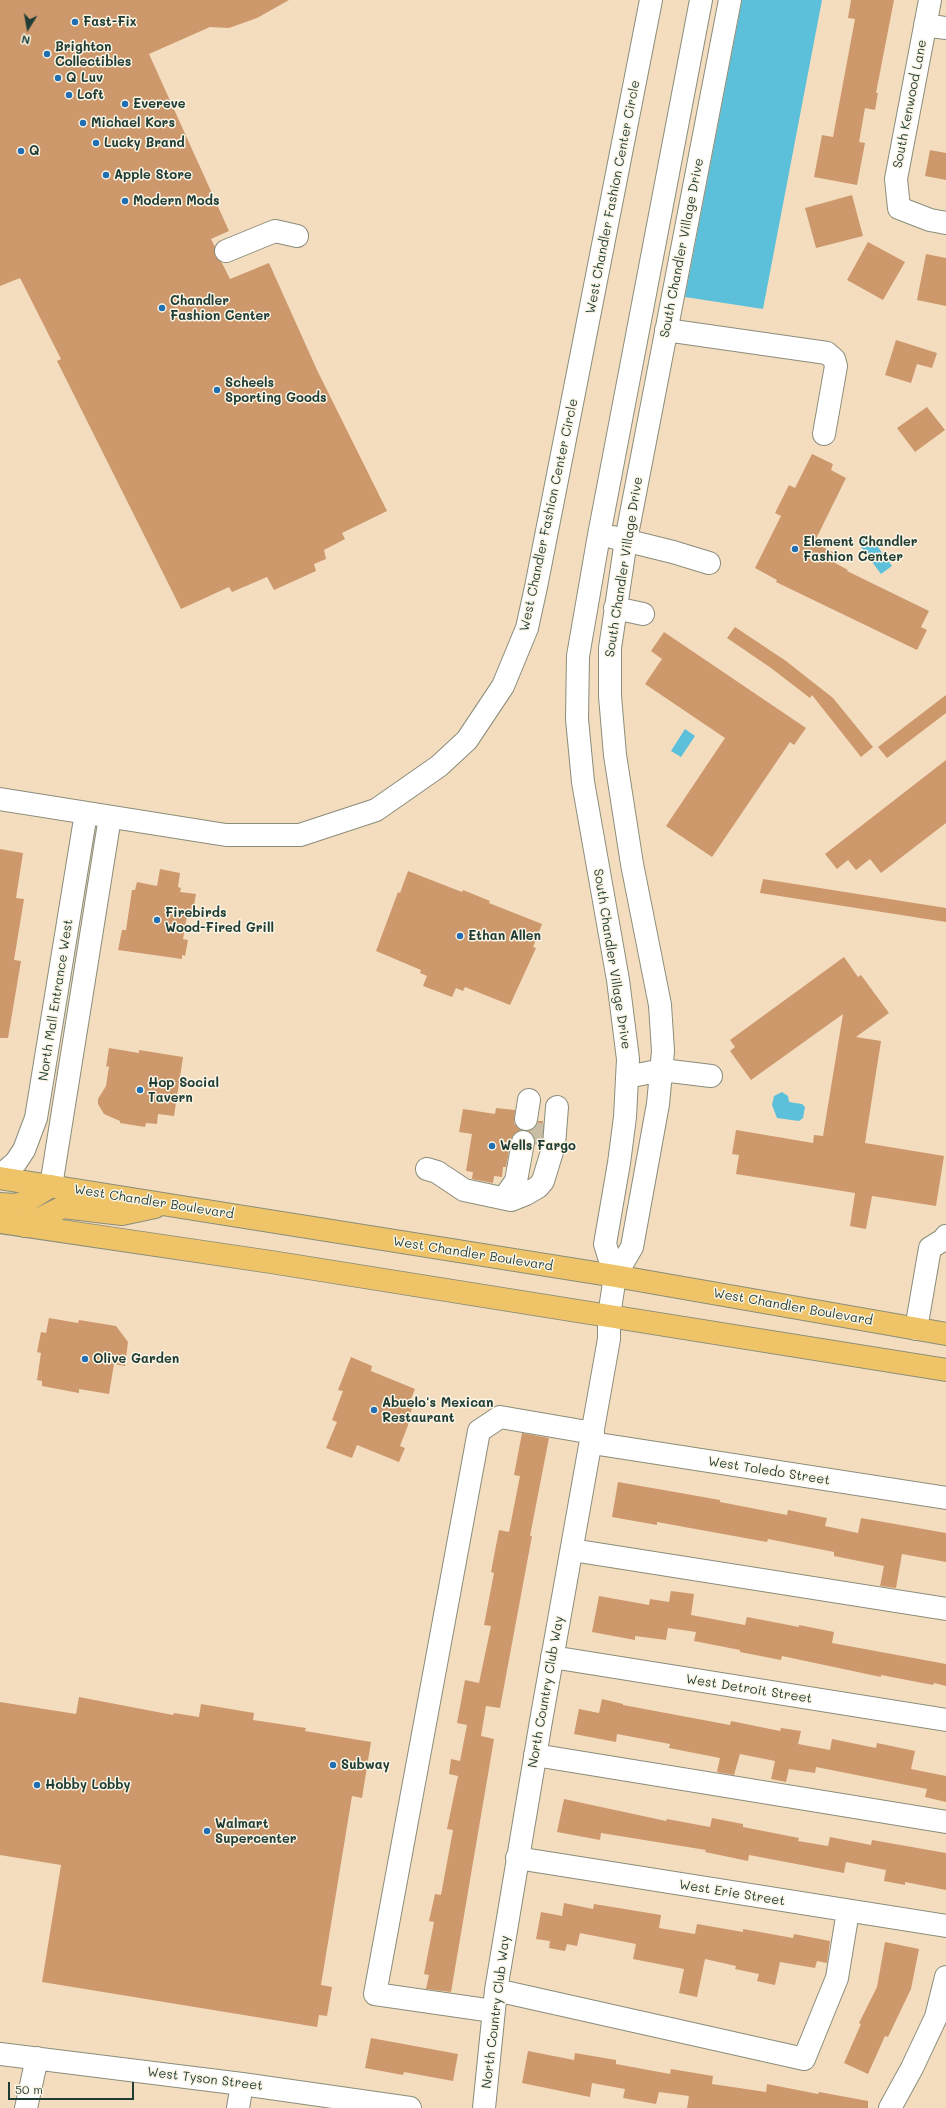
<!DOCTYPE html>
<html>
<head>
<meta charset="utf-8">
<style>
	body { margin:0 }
	#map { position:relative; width:946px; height:2108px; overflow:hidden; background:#f4ddbf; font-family:Mali,sans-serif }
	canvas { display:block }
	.north { position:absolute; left:8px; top:8px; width:40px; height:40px; -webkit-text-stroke:3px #fcf5e5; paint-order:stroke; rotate:191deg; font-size:11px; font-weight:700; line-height:16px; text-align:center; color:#1f3d34 }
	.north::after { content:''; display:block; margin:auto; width:14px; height:18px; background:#1f3d34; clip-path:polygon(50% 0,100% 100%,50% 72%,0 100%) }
	.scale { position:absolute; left:8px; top:2082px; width:126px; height:18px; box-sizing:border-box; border:2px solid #1f3d34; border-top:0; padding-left:5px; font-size:12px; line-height:14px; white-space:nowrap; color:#1f3d34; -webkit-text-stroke:3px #fcf5e5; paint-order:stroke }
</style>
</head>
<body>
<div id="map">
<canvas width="946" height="2108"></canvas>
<div class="north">N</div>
<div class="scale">50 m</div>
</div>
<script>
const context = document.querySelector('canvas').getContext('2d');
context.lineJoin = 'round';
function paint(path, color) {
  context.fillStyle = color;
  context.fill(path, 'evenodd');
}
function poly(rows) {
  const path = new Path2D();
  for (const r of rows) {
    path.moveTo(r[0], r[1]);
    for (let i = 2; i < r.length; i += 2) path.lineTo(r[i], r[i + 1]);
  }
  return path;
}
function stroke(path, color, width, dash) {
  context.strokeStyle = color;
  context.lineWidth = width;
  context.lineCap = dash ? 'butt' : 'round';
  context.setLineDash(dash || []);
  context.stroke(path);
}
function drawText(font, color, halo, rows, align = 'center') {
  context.font = font + ' Mali,sans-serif';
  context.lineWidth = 3;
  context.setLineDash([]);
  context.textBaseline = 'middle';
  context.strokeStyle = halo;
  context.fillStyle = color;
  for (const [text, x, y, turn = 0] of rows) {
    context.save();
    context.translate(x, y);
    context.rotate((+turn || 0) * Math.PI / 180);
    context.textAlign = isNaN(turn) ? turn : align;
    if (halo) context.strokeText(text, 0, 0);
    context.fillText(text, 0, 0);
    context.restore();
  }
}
const water = poly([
	[742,0,822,0,763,309,685,297],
	[869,535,892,566,881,574,858,543],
	[685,729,695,736,681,757,671,751],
	[782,1092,788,1096,789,1102,802,1104,805,1107,803,1118,799,1121,777,1118,772,1105,774,1096]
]);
const building = poly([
	[0,0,289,0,257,18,229,28,210,27,149,54,229,231,211,239,215,247,215,256,222,263,230,279,269,263,317,370,387,511,342,533,345,539,324,550,326,559,314,564,316,571,274,590,267,577,232,592,229,587,181,609,57,361,61,359,20,278,0,286],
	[851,0,894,0,876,93,878,93,875,110,865,108,859,142,865,143,857,185,814,177,822,135,833,137,855,19,848,18],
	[930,150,946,153,946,180,925,176],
	[852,195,863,236,816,248,805,208],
	[868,242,905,262,883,300,847,280],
	[926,254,946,258,946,306,917,300],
	[896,340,937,353,932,368,917,364,911,383,885,375],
	[927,407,945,430,915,452,897,428],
	[812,454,833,464,831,470,846,478,814,543,839,555,835,563,848,570,847,571,929,611,921,627,927,630,917,650,776,582,777,580,755,568,781,516,775,513,789,485,795,488],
	[735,627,786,661,833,698,873,747,861,757,812,695,810,698,771,668,727,638],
	[664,632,806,728,794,745,790,742,712,857,666,826,725,738,645,684,662,659,651,651],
	[946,695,946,713,887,758,878,747],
	[946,760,946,823,881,873,870,859,856,870,848,860,837,869,825,854],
	[0,849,23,853,16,898,24,899,14,960,21,961,8,1038,0,1038],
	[160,869,180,873,178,887,181,888,180,892,196,894,193,911,188,910,183,939,188,940,185,956,182,955,182,959,118,950,122,930,126,930,132,890,135,890,137,882,157,886],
	[408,871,462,892,463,890,490,901,489,903,542,924,533,947,536,948,510,1005,465,987,463,991,456,988,452,997,423,986,427,976,420,973,421,970,376,951,398,892,400,893],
	[763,879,946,908,946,922,760,893],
	[844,957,858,977,861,975,889,1013,856,1037,881,1041,865,1143,944,1156,936,1206,872,1196,866,1229,850,1226,855,1193,736,1174,739,1155,732,1154,736,1130,813,1143,814,1135,823,1136,843,1014,751,1080,730,1051,735,1047,730,1040],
	[109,1048,139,1053,139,1050,183,1057,174,1116,158,1114,157,1124,146,1123,145,1127,120,1123,120,1121,104,1114,98,1104,98,1099,106,1086,109,1066,106,1067],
	[496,1108,515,1110,514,1123,521,1130,514,1134,511,1139,506,1167,503,1167,502,1177,494,1176,493,1183,472,1179,473,1172,466,1171,472,1134,459,1132,463,1109,495,1114],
	[538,1121,543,1121,541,1145,535,1144,535,1137,528,1131,535,1127],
	[49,1318,78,1323,79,1320,116,1326,128,1342,125,1366,114,1364,109,1394,79,1389,79,1393,42,1386,42,1381,37,1380,41,1353,37,1352,41,1332,46,1333],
	[351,1357,372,1366,371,1371,415,1389,411,1399,415,1401,408,1419,410,1420,400,1446,405,1448,399,1462,357,1445,352,1458,326,1448,337,1422,332,1420,343,1391,338,1390],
	[522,1433,549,1438,530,1536,532,1536,500,1708,486,1706,481,1736,494,1739,451,1992,426,1989,429,1975,424,1974,434,1922,429,1921,435,1894,441,1895,453,1830,447,1829,458,1776,449,1774,451,1759,460,1761,467,1725,457,1723,465,1680,479,1683,491,1626,484,1625,494,1573,491,1572,499,1530,509,1532,520,1476,514,1475],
	[618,1482,720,1500,720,1502,787,1515,788,1510,827,1518,825,1526,858,1533,861,1518,946,1533,946,1562,902,1554,896,1588,880,1586,884,1566,834,1556,834,1552,768,1539,767,1542,657,1522,657,1525,612,1517],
	[671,1591,694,1594,691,1615,745,1625,747,1617,799,1627,799,1625,834,1632,832,1643,946,1664,946,1686,934,1683,933,1685,881,1675,881,1677,782,1656,781,1660,740,1652,740,1650,694,1641,696,1632,668,1628,666,1640,635,1636,635,1640,592,1632,599,1596,649,1605,650,1599,669,1602],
	[79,1697,173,1715,174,1713,199,1717,201,1704,254,1713,253,1720,306,1728,305,1731,371,1742,362,1798,352,1796,321,1985,332,1987,327,2016,319,2015,317,2027,42,1982,61,1865,0,1855,0,1702,76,1714],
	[602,1699,623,1704,623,1705,730,1725,731,1721,780,1731,781,1728,801,1731,798,1744,830,1750,832,1739,876,1748,877,1743,915,1751,911,1769,946,1776,946,1802,925,1797,927,1789,816,1767,815,1773,789,1769,786,1782,771,1779,775,1761,740,1754,734,1775,717,1772,720,1758,669,1748,670,1744,617,1734,616,1742,574,1734,579,1709,599,1713],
	[564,1799,666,1821,667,1819,710,1827,712,1818,743,1824,743,1827,799,1838,798,1841,828,1846,830,1837,871,1845,872,1840,946,1853,946,1890,905,1882,905,1885,884,1881,886,1870,846,1862,844,1873,749,1855,748,1861,705,1852,706,1850,601,1833,600,1840,557,1832],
	[564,1903,593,1909,594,1904,661,1915,659,1928,695,1934,697,1924,743,1932,743,1929,793,1938,794,1934,830,1941,827,1963,817,1961,815,1968,780,1962,775,1985,757,1981,759,1974,735,1969,736,1966,705,1959,697,1997,679,1993,684,1969,633,1959,636,1944,580,1933,577,1946,567,1944,565,1951,549,1948,550,1941,536,1939,541,1912,562,1916],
	[885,1942,919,1949,911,1989,888,2037,885,2036,868,2074,844,2063,861,2024,859,2023,877,1987],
	[371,2038,458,2054,453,2081,404,2072,403,2075,365,2068],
	[528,2051,574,2060,575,2053,616,2060,616,2064,670,2074,671,2069,713,2076,712,2084,766,2092,767,2084,818,2094,819,2092,868,2101,868,2108,687,2108,689,2096,659,2092,656,2104,623,2098,625,2089,592,2083,590,2097,522,2083]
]);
const minorTunnel = poly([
	[539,1145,543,1121]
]);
const minor = poly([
	[930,0,896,179,899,208,930,220,946,223],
	[925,25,946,28],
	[226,251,275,231,297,236],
	[666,330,827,353,834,359,836,366,824,434],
	[612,537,673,552,709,563],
	[615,608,643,614],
	[0,799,226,835,300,835,376,810,439,766,467,740,503,686,527,628,536,587,651,0],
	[627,1077,662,1070,711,1076],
	[526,1119,529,1100],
	[427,1169,437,1172,464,1190,511,1200,526,1194,538,1187,543,1181,554,1145,557,1107],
	[0,1176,16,1162,24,1150,36,1118,86,813],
	[51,1186,110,817],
	[504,1198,516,1181,523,1142],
	[615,1276,605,1244,619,1163,625,1117,628,1059,618,980,583,782,577,719,578,656,599,535,701,0],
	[916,1329,930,1248,943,1240,946,1236],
	[592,1443,946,1498],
	[572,1550,946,1609],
	[552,1657,946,1720],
	[535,1755,946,1822],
	[517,1858,946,1926],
	[496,1990,804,2059,837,1978,848,1911],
	[493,2011,375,1994,479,1431,500,1417,593,1433],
	[0,2054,242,2084,410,2108],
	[26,2108,37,2058],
	[238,2108,242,2084],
	[484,2108,496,1990,541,1721,609,1339,609,1316,615,1276,632,1247,658,1104,663,1051,660,1005,632,864,615,755,610,696,610,648,626,540,730,0],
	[890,2108,912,2068,936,2017,946,1977]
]);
const major = poly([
	[0,1178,615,1276,946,1334],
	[0,1204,15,1205,23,1203,51,1186],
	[0,1222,271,1262,946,1370],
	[25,1226,63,1207,122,1214,155,1207]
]);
const markers = [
	[75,22,4,"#1f6fb2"],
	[47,54,4,"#1f6fb2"],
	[58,78,4,"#1f6fb2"],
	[69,95,4,"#1f6fb2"],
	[125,104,4,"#1f6fb2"],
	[83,123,4,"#1f6fb2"],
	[96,143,4,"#1f6fb2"],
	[21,151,4,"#1f6fb2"],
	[106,175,4,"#1f6fb2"],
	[125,201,4,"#1f6fb2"],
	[162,308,4,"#1f6fb2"],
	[217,390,4,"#1f6fb2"],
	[795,549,4,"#1f6fb2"],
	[157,920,4,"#1f6fb2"],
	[460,936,4,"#1f6fb2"],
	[140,1090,4,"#1f6fb2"],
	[492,1146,4,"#1f6fb2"],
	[85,1359,4,"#1f6fb2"],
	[374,1410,4,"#1f6fb2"],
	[333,1765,4,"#1f6fb2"],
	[37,1785,4,"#1f6fb2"],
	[207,1831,4,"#1f6fb2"]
];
const poiNames = [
	["Fast-Fix",83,22],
	["Brighton",55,47],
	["Collectibles",55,62],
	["Q Luv",66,78],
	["Loft",77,95],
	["Evereve",133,104],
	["Michael Kors",91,123],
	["Lucky Brand",104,143],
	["Q",29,151],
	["Apple Store",114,175],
	["Modern Mods",133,201],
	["Chandler",170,301],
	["Fashion Center",170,316],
	["Scheels",225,383],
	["Sporting Goods",225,398],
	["Element Chandler",803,542],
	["Fashion Center",803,557],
	["Firebirds",165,913],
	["Wood-Fired Grill",165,928],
	["Ethan Allen",468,936],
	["Hop Social",148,1083],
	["Tavern",148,1098],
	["Wells Fargo",500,1146],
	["Olive Garden",93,1359],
	["Abuelo's Mexican",382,1403],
	["Restaurant",382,1418],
	["Subway",341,1765],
	["Hobby Lobby",45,1785],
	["Walmart",215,1824],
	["Supercenter",215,1839]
];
const streetNames = [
	["South Kenwood Lane",910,104,-79],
	["West Chandler Fashion Center Circle",613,197,-79],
	["South Chandler Village Drive",682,248,-79],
	["West Chandler Fashion Center Circle",549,515,-78],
	["South Chandler Village Drive",624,567,-81],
	["South Chandler Village Drive",612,959,81],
	["North Mall Entrance West",56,1000,-81],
	["West Chandler Boulevard",154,1202,9],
	["West Chandler Boulevard",473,1254,9],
	["West Chandler Boulevard",793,1307,10],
	["West Toledo Street",769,1471,9],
	["West Detroit Street",749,1689,9],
	["North Country Club Way",546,1692,-80],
	["West Erie Street",732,1893,9],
	["North Country Club Way",496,2012,-83],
	["West Tyson Street",205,2079,7]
];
paint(water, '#5dc0db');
paint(building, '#cd986c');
stroke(minorTunnel, '#c9bda3', 22, [22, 11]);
stroke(minor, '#8a8d7a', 24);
stroke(major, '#8a8d7a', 24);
stroke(minor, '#fff', 22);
stroke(major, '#efc469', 22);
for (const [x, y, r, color] of markers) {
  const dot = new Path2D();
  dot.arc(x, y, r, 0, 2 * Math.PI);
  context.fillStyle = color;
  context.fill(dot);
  stroke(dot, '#fcf5e5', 1.5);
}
drawText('bold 13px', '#1f3d34', '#fcf5e5', poiNames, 'left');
drawText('13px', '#1f3d34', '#fcf5e5', streetNames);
</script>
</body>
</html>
